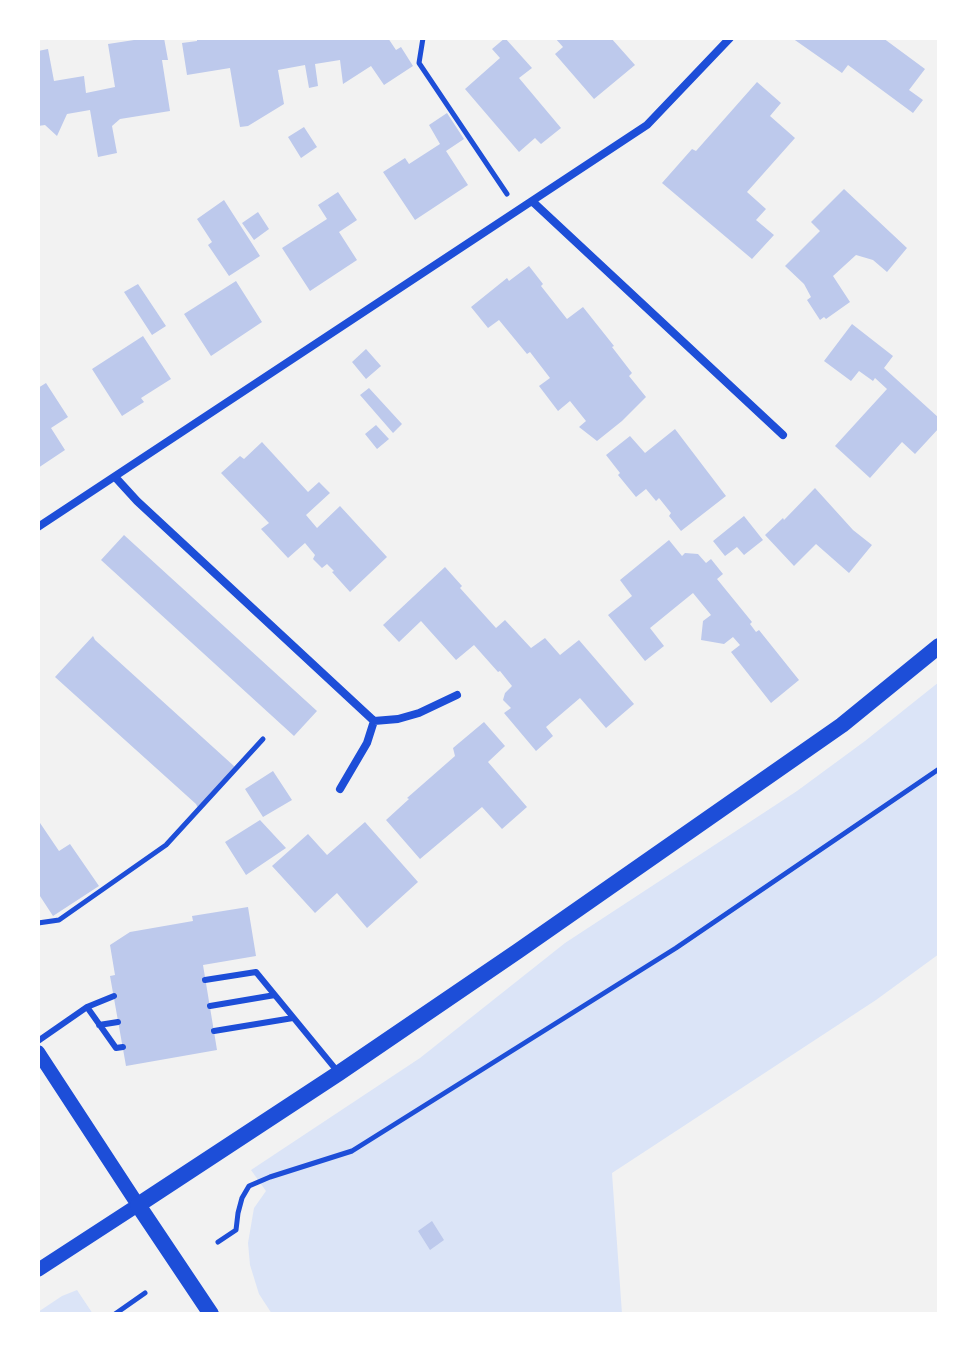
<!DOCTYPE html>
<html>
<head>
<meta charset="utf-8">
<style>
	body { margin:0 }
	#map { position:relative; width:977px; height:1352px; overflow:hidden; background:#f2f2f2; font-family:"Space Grotesk",sans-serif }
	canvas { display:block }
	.frame { position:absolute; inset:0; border:40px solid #fff; pointer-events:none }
</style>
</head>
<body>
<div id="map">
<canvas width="977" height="1352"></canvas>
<div class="frame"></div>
</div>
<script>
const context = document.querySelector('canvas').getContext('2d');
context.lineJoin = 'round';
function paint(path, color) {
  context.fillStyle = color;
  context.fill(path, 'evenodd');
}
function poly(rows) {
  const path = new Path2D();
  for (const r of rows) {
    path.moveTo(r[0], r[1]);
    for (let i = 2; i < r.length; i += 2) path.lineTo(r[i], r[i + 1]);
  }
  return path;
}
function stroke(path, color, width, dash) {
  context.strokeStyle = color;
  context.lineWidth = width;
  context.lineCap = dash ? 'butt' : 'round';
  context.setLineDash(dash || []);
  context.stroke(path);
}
const green = poly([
	[939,682,939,954,876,1000,612,1173,622,1314,272,1314,259,1294,250,1265,248,1243,254,1208,266,1191,251,1170,420,1058,565,943,797,791,865,741],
	[77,1290,93,1314,38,1314,38,1312,62,1296]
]);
const building = poly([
	[147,38,164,38,168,60,162,60,170,111,120,119,112,126,117,153,98,157,90,110,67,114,57,136,45,125,38,126,38,51,48,49,54,81,84,76,86,93,115,87,108,44],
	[197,38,388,38,396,50,401,47,413,66,384,85,371,66,343,84,340,60,315,64,318,86,309,88,305,65,278,70,284,104,248,126,240,127,230,68,187,75,182,43,197,41],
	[505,38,532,68,519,78,561,128,541,144,535,138,519,152,465,89,500,58,492,49],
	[555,38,611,38,635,65,594,99,555,54,563,47],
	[792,38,883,38,925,69,909,90,923,100,913,113,848,65,842,73],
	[757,82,781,103,770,116,795,138,747,192,766,209,756,220,774,235,752,259,662,183,692,149,696,151],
	[447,113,464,139,446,151,468,185,415,220,383,172,405,158,409,164,440,144,429,125],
	[304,127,317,147,301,158,288,137],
	[844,189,907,248,887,272,873,260,856,255,833,276,850,302,826,319,824,317,820,320,807,300,811,297,804,284,785,266,820,231,811,222],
	[338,192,357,220,339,232,357,260,310,291,282,248,327,219,318,205],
	[224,200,260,256,229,276,208,245,212,242,197,219],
	[258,212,269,229,254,240,242,223],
	[529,266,543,284,541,286,567,319,583,307,614,346,612,347,632,373,629,376,646,397,622,421,597,441,579,427,586,421,570,401,558,411,539,386,550,378,530,352,527,354,499,320,488,328,471,307,507,278,509,281],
	[236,281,262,322,211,356,184,314],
	[138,284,166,326,152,335,124,292],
	[852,324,893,356,884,368,939,418,939,428,915,454,902,442,870,478,835,446,887,389,875,378,873,381,859,371,851,381,824,361],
	[143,336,171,379,141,398,144,402,122,416,92,369],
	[366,349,381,366,366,379,352,362],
	[46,383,68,417,51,428,65,450,38,468,38,388],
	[369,388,402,424,393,433,360,395],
	[376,425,389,439,377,449,365,434],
	[675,429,726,496,681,531,669,516,671,513,659,498,656,501,646,489,636,497,618,475,620,473,606,455,630,436,645,453],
	[262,442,308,492,319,482,330,493,306,515,317,528,340,506,387,557,350,592,332,572,334,571,327,564,322,568,313,559,315,555,305,543,288,558,261,529,269,523,221,473,240,456,244,459],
	[815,488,853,530,872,545,849,573,816,544,794,566,765,535,783,518,784,520],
	[744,516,763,540,744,555,737,547,725,556,713,541],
	[124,535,317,711,294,736,101,560],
	[669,540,682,556,685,553,698,554,706,563,711,559,723,574,717,579,752,622,750,624,756,632,759,630,799,680,771,703,731,652,740,645,733,637,724,644,701,640,703,621,711,615,693,593,650,628,664,646,645,661,608,615,632,596,620,580],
	[445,567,462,586,460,588,496,628,505,620,531,648,545,638,560,655,579,640,634,704,606,728,580,698,546,727,553,736,536,751,504,713,511,708,503,700,505,693,512,686,500,671,498,672,474,645,456,660,421,621,399,642,383,625],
	[93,636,95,640,235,767,198,808,196,804,55,677],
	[484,722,505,746,488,762,527,807,502,829,482,807,420,859,386,820,409,799,407,798,455,756,453,748],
	[273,771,292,800,263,817,245,789],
	[38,820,59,851,70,844,99,886,53,916,38,893],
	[260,820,286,848,246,875,225,842],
	[365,822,418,882,367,928,337,893,315,913,272,866,308,834,327,855],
	[248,907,256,956,203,965,217,1050,126,1066,110,976,115,975,110,945,130,932,193,921,192,916],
	[432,1221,444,1240,430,1250,418,1231]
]);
const path = poly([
	[423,38,419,63,507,194],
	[38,923,59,920,166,845,263,739],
	[218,1242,236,1230,238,1213,242,1198,249,1186,270,1177,352,1151,676,948,939,769],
	[115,1314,145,1293]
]);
const service = poly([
	[205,980,256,972,338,1072],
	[210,1006,275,995],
	[87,1007,114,996],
	[99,1025,118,1022],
	[214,1031,293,1018],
	[38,1041,87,1007,116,1048,123,1047]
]);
const minor = poly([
	[533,202,783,435],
	[116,478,137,501,374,721,367,743,340,789],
	[38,527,647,125,730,38],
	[374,721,398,719,419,713,457,695]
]);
const tertiary = poly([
	[38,1052,138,1205,38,1270]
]);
const secondary = poly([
	[211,1314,138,1205,339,1073,518,951,842,725,939,646]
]);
paint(green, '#dbe4f7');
paint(building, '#bdc9ec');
stroke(path, '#1d4ed8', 5);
stroke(service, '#1d4ed8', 6);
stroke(minor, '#1d4ed8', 8);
stroke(tertiary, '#1d4ed8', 14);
stroke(secondary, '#1d4ed8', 16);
</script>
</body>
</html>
